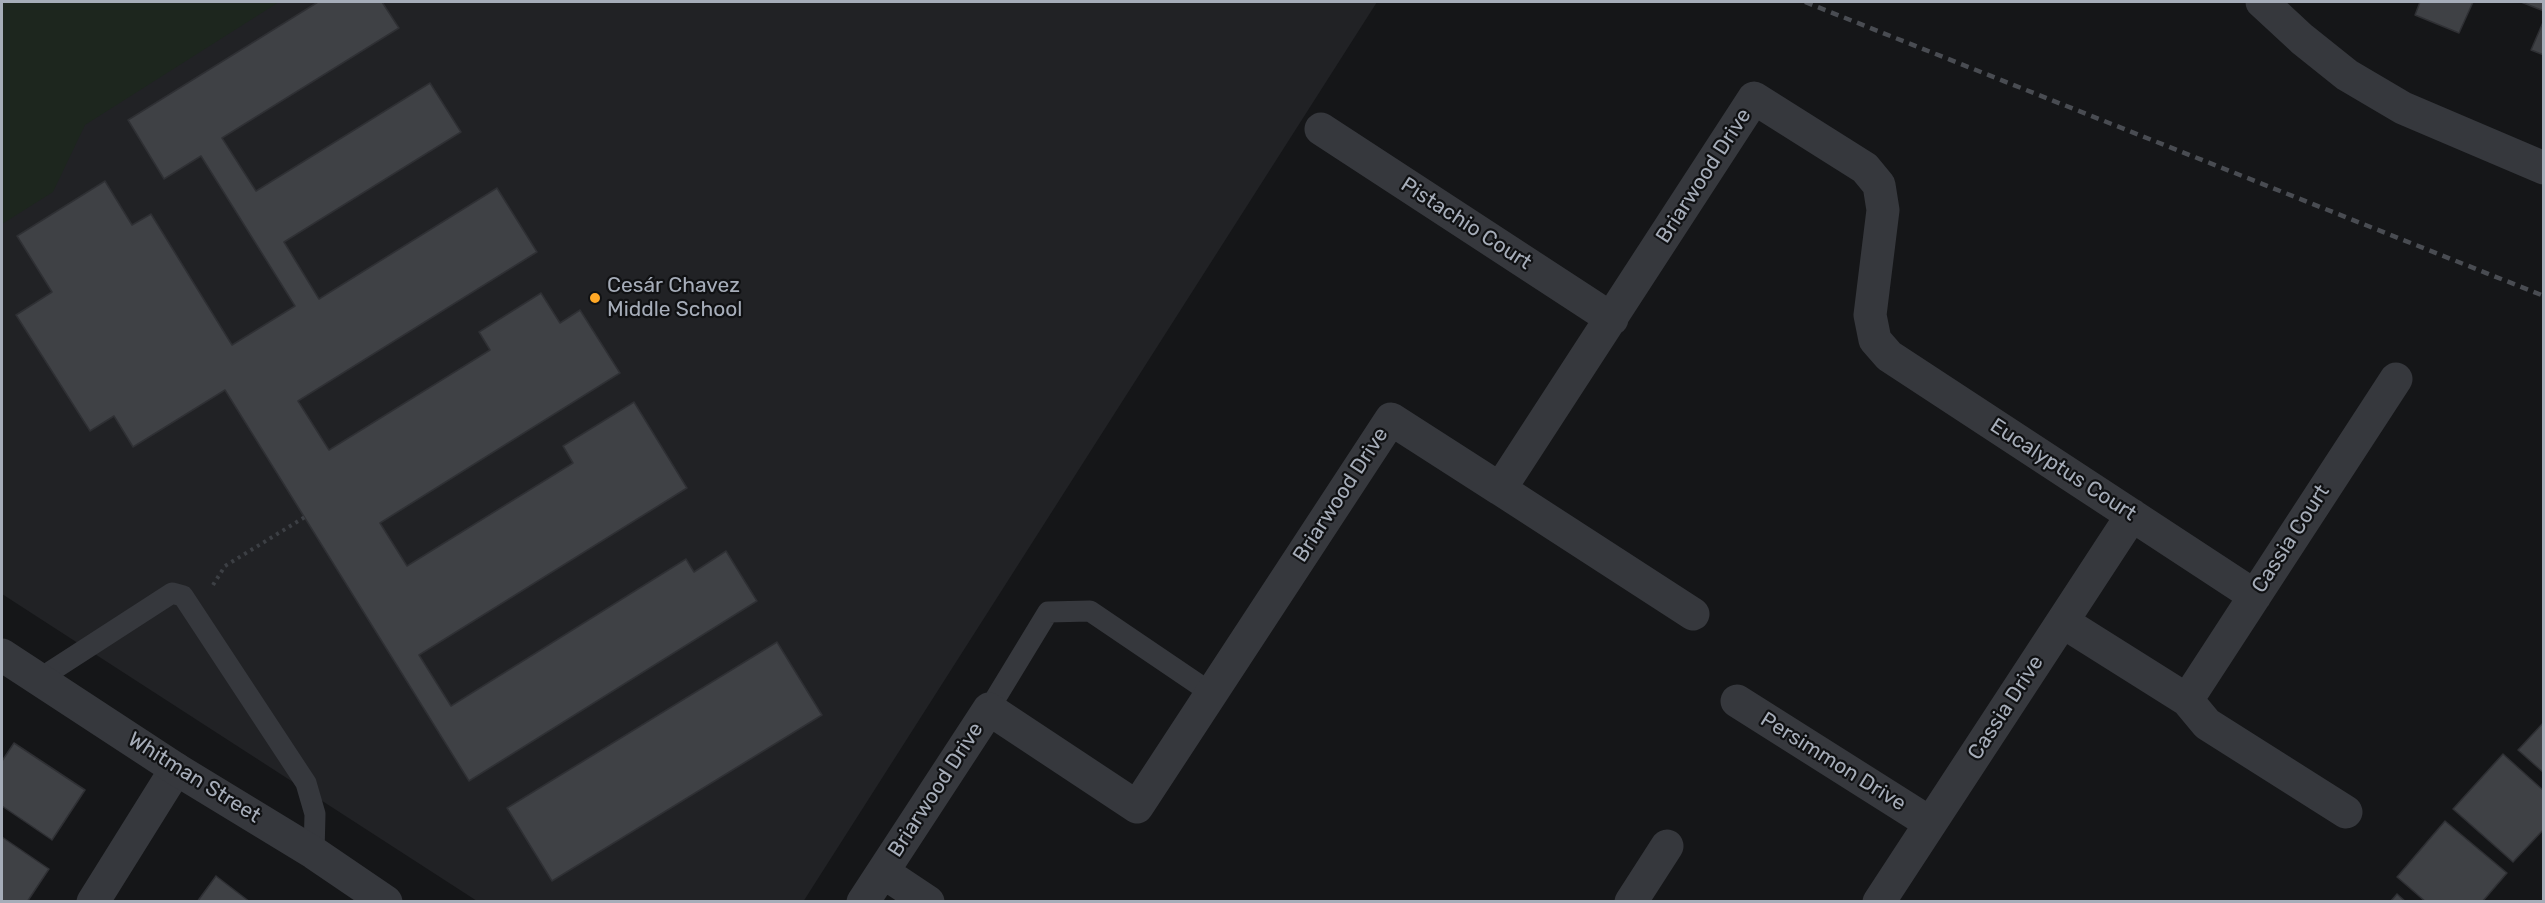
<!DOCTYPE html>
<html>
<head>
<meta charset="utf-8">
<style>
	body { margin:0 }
	#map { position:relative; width:2545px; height:903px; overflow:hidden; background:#151618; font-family:Rubik,sans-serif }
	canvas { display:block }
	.frame { position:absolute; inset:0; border:3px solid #a6adb9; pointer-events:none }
</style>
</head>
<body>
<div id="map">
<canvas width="2545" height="903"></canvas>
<div class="frame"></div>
</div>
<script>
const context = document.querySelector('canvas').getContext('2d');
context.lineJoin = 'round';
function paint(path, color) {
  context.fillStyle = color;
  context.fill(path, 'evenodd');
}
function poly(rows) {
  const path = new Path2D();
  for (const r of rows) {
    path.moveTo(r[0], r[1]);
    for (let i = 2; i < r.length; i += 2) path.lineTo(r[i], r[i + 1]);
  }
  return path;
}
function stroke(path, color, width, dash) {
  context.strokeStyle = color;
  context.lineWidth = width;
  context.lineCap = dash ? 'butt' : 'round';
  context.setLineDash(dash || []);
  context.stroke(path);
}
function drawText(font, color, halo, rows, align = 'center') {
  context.font = font + ' Rubik,sans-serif';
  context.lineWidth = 4.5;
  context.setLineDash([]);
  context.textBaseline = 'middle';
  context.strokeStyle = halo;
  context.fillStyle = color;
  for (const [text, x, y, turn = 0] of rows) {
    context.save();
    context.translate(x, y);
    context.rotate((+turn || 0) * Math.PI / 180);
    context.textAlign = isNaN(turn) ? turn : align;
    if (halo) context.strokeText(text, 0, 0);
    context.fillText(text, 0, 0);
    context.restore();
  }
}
const built = poly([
	[2,2,1377,2,803,902,477,901,2,594]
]);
const green = poly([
	[2,2,279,2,85,125,53,192,2,224]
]);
const building = poly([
	[318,2,382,2,399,28,222,138,256,191,430,83,461,132,284,242,319,299,497,188,537,252,298,401,329,450,490,350,479,332,541,293,560,323,580,310,620,373,380,523,407,566,573,463,563,446,634,402,687,488,419,655,451,706,686,559,694,572,726,551,757,601,469,781,225,390,133,447,114,416,90,431,16,315,52,292,17,236,105,181,132,225,151,214,232,345,295,306,201,156,164,179,128,120,318,2],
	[2420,2,2473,2,2459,33,2415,15,2420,2],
	[2521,2,2544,2,2544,11,2521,2],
	[2544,20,2544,55,2531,50,2544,20],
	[777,642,822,715,552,881,507,808,777,642],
	[2544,722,2544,773,2518,750,2544,722],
	[14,743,85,790,52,840,2,806,2,761,14,743],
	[2503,754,2544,791,2544,829,2513,862,2453,809,2503,754],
	[2445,821,2507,873,2482,902,2426,902,2397,877,2445,821],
	[2,837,49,869,27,902,2,902,2,837],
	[216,876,250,902,197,902,216,876],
	[2397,894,2406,902,2390,902,2397,894]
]);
const path = poly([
	[213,585,225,566,305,517]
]);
const service = poly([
	[39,679,172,593,183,596,306,783,315,814,314,853],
	[989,709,1048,612,1090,611,1211,693]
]);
const minor = poly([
	[1321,129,1612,319],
	[1500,489,1693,614],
	[2063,622,2187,700,2207,724,2346,812],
	[2187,700,2396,379],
	[1737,701,1930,823],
	[883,872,928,902],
	[93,902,176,769],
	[863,902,989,709,1137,807,1391,419,1500,489,1754,98,1865,168,1879,185,1883,210,1870,315,1875,340,1889,356,2255,596],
	[1631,902,1667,846],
	[1879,902,2132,515]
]);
const tertiary = poly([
	[2262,2,2302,39,2347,75,2403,108,2544,168],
	[2,655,176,769,314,853,386,902]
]);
const rail = poly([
	[1805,2,2544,296]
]);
const markers = [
	[595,298,6,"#ffa826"]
];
const streetNames = [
	["Briarwood Drive",1704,176,-57],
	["Pistachio Court",1466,224,33],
	["Eucalyptus Court",2063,470,33],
	["Briarwood Drive",1341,495,-57],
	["Cassia Court",2291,539,-57],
	["Cassia Drive",2006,708,-57],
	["Persimmon Drive",1833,762,32],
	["Whitman Street",194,778,32],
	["Briarwood Drive",936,790,-57]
];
const poiNames = [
	["Cesár Chavez",607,286],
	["Middle School",607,310]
];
paint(built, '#212225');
paint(green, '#1d261e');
paint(building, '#3f4145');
stroke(building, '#2f3034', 1.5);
stroke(path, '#3c3f44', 4, [3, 4.5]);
stroke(service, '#36383d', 21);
stroke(minor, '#36383d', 33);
stroke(tertiary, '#36383d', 33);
stroke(rail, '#494c52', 4.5, [8, 6]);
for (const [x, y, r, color] of markers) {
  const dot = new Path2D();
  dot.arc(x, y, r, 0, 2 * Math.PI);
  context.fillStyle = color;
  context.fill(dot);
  stroke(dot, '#101113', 2);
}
drawText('21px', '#a6adb9', '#101113', streetNames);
drawText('21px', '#a6adb9', '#101113', poiNames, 'left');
</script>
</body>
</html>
